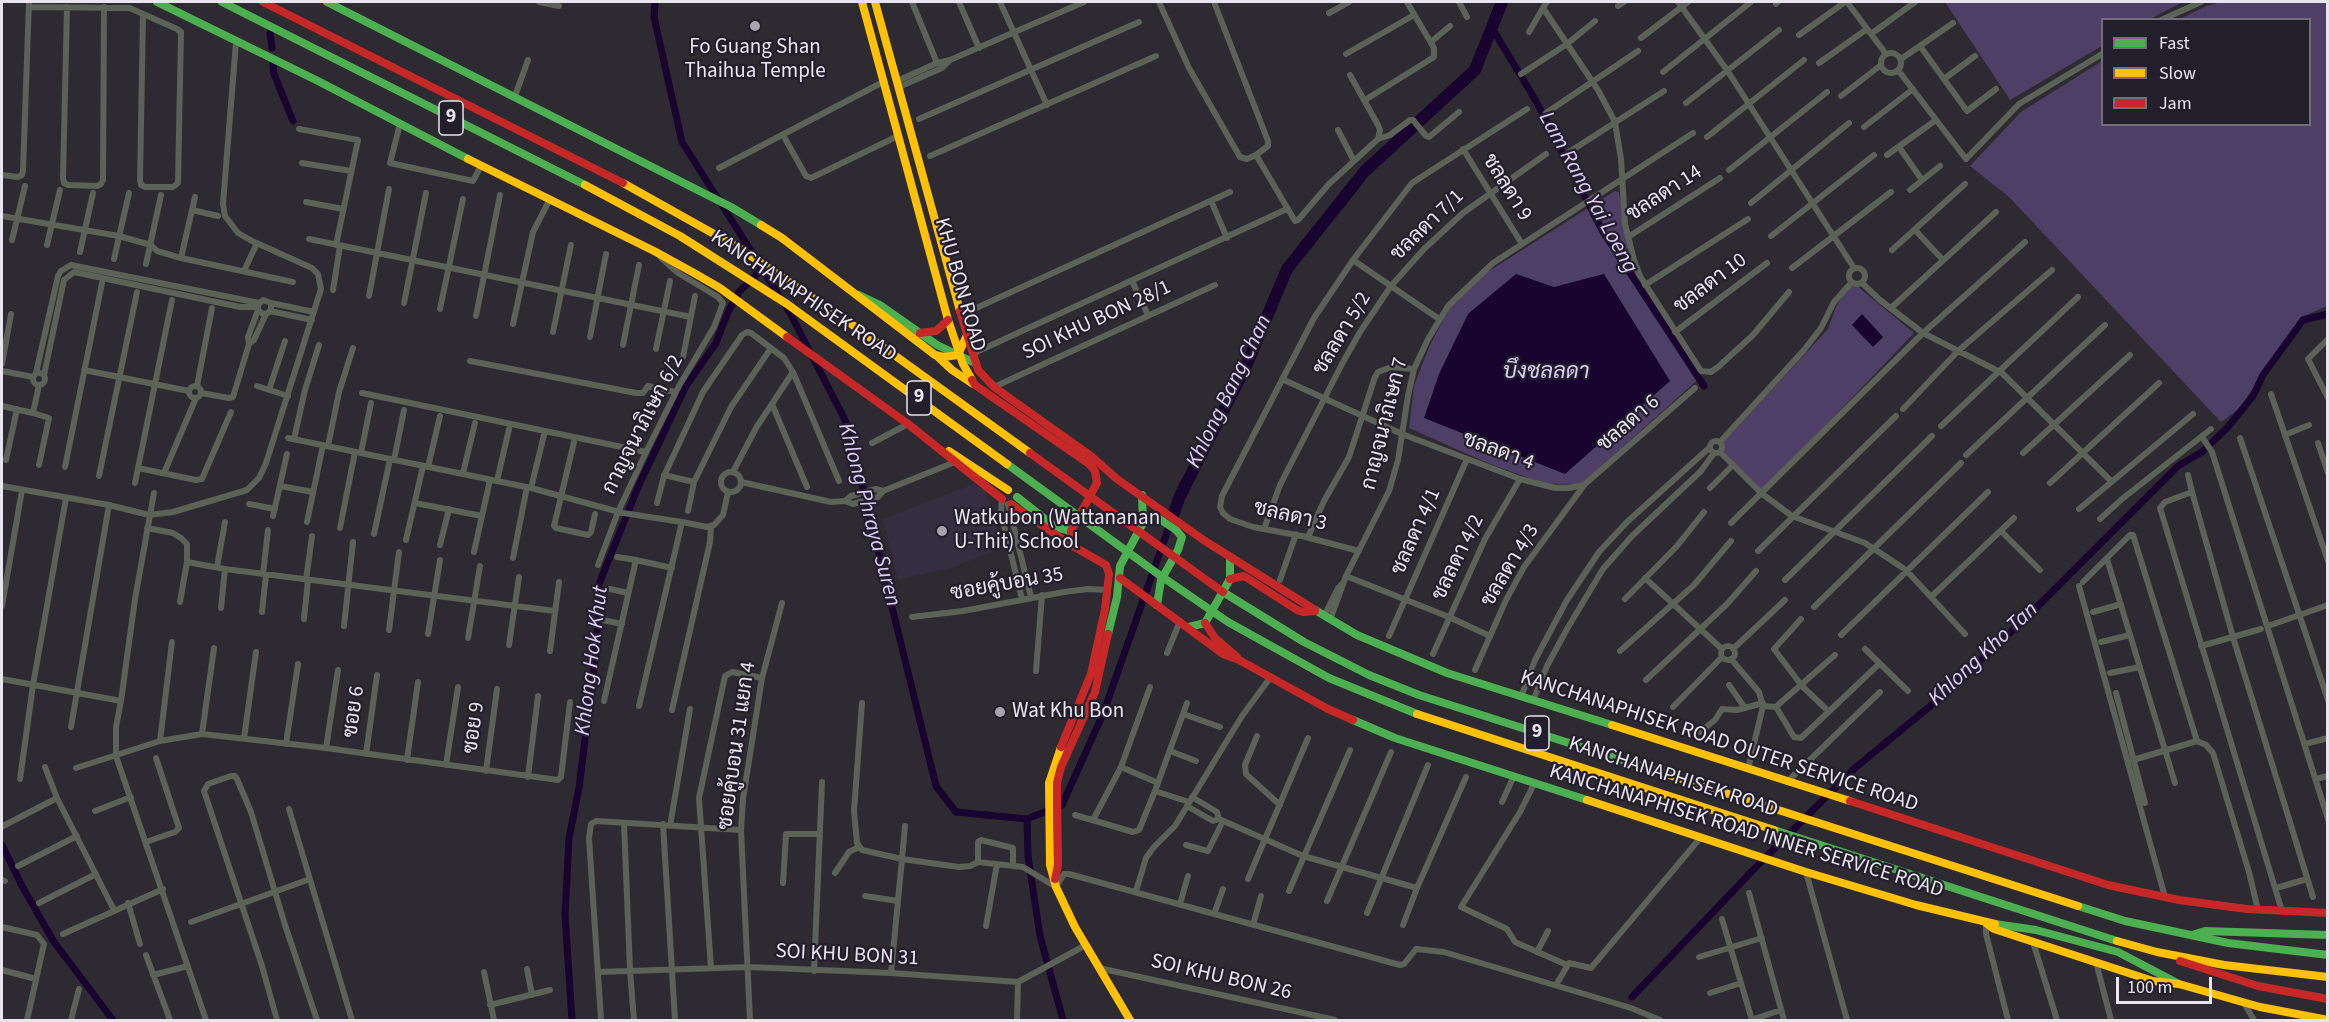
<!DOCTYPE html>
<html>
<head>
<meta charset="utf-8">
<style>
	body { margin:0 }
	#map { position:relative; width:2329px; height:1022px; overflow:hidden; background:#2e2a32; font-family:"Source Sans 3",sans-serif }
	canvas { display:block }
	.frame { position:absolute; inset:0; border:3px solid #e8e5ef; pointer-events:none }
	.legend { position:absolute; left:2101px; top:18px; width:210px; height:108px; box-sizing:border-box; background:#231e2c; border:2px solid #726e7a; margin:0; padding:8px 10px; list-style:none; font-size:18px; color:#e8e5ef }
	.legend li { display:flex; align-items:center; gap:12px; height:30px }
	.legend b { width:30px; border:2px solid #726e7a }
	.scale { position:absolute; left:2116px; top:977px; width:96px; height:27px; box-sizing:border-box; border:3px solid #e8e5ef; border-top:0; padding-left:8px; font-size:18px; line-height:21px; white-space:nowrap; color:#e8e5ef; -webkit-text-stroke:4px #231e2c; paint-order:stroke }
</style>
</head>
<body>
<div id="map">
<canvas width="2329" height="1022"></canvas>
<div class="frame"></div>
<ul class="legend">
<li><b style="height:8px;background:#4caf50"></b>Fast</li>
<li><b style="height:8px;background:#ffc107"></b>Slow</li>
<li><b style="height:8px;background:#c62828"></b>Jam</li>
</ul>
<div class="scale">100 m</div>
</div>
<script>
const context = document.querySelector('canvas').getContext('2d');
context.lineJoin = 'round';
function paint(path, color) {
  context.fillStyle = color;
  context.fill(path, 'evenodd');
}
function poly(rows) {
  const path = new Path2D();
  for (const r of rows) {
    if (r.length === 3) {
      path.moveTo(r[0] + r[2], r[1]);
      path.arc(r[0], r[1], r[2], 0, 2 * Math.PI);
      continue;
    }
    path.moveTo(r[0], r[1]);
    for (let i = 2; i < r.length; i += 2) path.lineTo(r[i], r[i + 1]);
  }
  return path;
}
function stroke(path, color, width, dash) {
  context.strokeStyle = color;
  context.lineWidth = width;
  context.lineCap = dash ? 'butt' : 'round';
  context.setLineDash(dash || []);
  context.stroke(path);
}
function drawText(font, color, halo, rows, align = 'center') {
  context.font = font + ' "Source Sans 3",Sarabun,sans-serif';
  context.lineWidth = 4.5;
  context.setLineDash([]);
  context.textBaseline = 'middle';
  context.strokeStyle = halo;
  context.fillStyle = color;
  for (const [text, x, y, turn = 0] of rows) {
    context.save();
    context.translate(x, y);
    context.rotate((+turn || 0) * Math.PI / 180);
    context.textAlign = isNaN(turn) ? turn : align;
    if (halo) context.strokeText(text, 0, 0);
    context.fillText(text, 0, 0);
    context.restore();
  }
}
const built = poly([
	[974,484,986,492,1003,547,954,567,898,580,883,519]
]);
const green = poly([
	[1945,2,2183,2,2150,19,2102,20,2102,46,2010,100],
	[2221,2,2328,2,2327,306,2301,317,2239,409,2221,422,2009,197,1970,166,2021,112,2102,61,2102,124,2310,124,2310,20,2180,19,2206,6],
	[1615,191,1619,192,1635,272,1654,311,1702,376,1580,485,1546,484,1490,464,1409,428,1414,386,1429,347,1452,304,1475,280],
	[1857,286,1914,333,1761,493,1724,452,1724,442,1828,329,1836,307,1848,287]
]);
const water = poly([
	[1516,274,1554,287,1604,274,1670,381,1565,474,1424,418,1439,374,1468,314],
	[1862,314,1883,337,1873,347,1852,325]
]);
const canal = poly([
	[655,2,654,17,682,142,753,254],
	[1492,28,1536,101,1602,230,1704,386],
	[270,33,272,48],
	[273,65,274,74,293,121],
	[759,264,790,313,847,424,936,786,956,812,1027,819,1062,805,1103,714,1171,521],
	[1027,819,1028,856,1040,936,1063,1020],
	[2,845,22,886,54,942,113,1020],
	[1632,997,1756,867,1855,768,1946,693,2032,612,2178,466,2202,452,2228,427,2253,396,2263,375,2303,320,2328,314],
	[572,1020,565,915,569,838,579,788,596,651,599,584,638,487,686,386,716,343,728,312,739,292,762,269]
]);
const river = poly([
	[1172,518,1180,496,1247,364,1287,269,1365,171,1475,70,1502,2]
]);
const street = poly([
	[539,2,559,6],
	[912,2,937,63],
	[959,2,979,48],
	[1000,2,1047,105],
	[1159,2,1189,68,1240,157,1247,159,1256,155],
	[1214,2,1268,141,1268,146,1256,155,1295,221,1298,220,1329,184,1378,139,1380,130,1378,125,1350,75],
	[1459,2,1467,17],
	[1547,2,1543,8,1598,90,1615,122,1621,159,1625,224,1634,260,1640,276,1701,371,1711,372,1718,367,1753,335,1789,292],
	[1678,2,1727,70,1854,268],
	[1847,2,1886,54],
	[1776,4,1778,2],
	[1618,6,1624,2],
	[29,7,130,8,143,14,177,29,181,32,178,183,173,187,145,187,141,185,140,180,143,14],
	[67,7,63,178,64,183,68,185,97,186,101,184,103,180,104,7],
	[1329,13,1349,2],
	[2161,20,2201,2],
	[1529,32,1543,8],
	[1871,34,1915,2],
	[1799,35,1845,2],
	[1641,38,1688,2],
	[1431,42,1450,26],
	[1920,46,1967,111,1996,89],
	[1891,63,10],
	[1346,54,1414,15],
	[1901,59,1953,23],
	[1819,63,1867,29],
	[1898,70,1966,159,2019,104,2102,54],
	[1663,72,1751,2],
	[1521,74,1567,44,1595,21],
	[1944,79,1975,56],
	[897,81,937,63,950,60,1084,2],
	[899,87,942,68,950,60],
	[515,96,528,60],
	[1841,96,1881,65],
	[1365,100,1434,57,1434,48,1407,2],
	[1686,103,1779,30],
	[1546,113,1638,51],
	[919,119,1139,22],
	[400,124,390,163,473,181,481,166],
	[1864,127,1913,89],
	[299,129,358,140,336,245],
	[1338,130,1354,161],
	[783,135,806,176,811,178,898,136],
	[1707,137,1804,60],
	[1378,139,1390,135,1410,120,1413,120,1426,136,1429,137,1459,112],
	[1899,147,1922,180],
	[1463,149,1522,244],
	[1566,154,1664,91],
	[1887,155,1936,120],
	[930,156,1156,56],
	[302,163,351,171],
	[719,168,883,82],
	[1729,170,1827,92],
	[2,175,18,177,22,175,23,171,29,2],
	[1910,190,1940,166],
	[1211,201,1227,238],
	[306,202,343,209],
	[1751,203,1849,123],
	[192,210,218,216],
	[2,216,119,236,151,245,157,251,181,258,293,282],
	[1915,230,1943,260],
	[1771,236,1874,155],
	[1628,237,1720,178],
	[309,239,691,317],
	[12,240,25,186],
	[47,245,60,190],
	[1892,250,1965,184],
	[80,252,93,193],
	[181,258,195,197],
	[114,259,129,193],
	[1353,260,1439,319],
	[146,264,161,195],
	[1857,276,8],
	[1792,268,1891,192],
	[244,271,257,243],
	[1132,281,1148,315],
	[1862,283,1880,300,1923,333,2002,373,2111,481],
	[1645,285,1748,219],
	[333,290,340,246],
	[369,296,389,189],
	[271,303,314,312],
	[404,303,426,193],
	[1891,308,1996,212],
	[440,309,463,199],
	[270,311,312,320],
	[961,315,1230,192],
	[476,316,500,195],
	[513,324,533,232,549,201],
	[553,332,571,245],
	[1675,332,1767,263],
	[590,337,606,254],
	[2328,339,2308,359,2328,398],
	[249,344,254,340,266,314],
	[623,345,639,265],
	[656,349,670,281],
	[972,354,1287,209],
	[683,357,695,296],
	[470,361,636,393,643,393,648,386,675,392],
	[2,364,11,314],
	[84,370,189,391],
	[2,371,33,377],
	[36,373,58,276,61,271,71,265,259,303],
	[39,379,6],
	[44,375,64,280,74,272,240,307,258,307],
	[1282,379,1402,434,1520,479,1555,488,1568,488,1584,485],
	[197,386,212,308],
	[257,386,288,396],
	[195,392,6],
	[994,387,1215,285],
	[269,390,285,341],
	[201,393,229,398,233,397,249,344,248,337,258,310,258,305,263,300,271,303,271,309,268,313,263,314,258,310],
	[362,393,646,452],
	[2271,394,2328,561],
	[772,404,807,487],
	[2,406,33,413,39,385],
	[1903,409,1958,351,2052,270],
	[33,413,49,418,39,465],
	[1941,426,2078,297],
	[2285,435,2309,425],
	[2202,437,2212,452,2328,819],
	[288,438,531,488,623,513,682,522],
	[2240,438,2328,700],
	[294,439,305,390,319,345],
	[1716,447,6],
	[574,442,554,526,556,528,588,535,591,532,595,514],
	[1720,442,1804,350,1821,328,1834,302,1851,283],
	[872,443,908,424],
	[2318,443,2328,473],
	[328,446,339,392,353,348],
	[1720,452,1761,493,1792,516,1865,543,1906,570,1965,634],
	[361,453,371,403],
	[2023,453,2130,355],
	[1966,455,2105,325],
	[6,460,17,409],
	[394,460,404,410],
	[65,467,102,283],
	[428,467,440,416],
	[138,468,196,480,202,479,231,412],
	[731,482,10],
	[733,472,756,428,793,372,839,481],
	[164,473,196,398],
	[463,473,475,423],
	[664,475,694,482],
	[2188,475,2192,492],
	[99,476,137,292],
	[497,481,509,429],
	[741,482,831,502,845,501,853,504,878,497,883,491,955,462],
	[135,483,172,300],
	[2050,483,2159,383],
	[2,486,109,505,149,515,173,512,247,490,259,478,266,463,321,289,318,274,312,268,252,241,238,233,225,216,223,204,236,42],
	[280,486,313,492],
	[531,488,544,435],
	[1710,488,1733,465],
	[154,493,135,599,121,701,116,727,116,756,206,1020],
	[1002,499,1001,513,1022,599],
	[845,501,851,496,876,489,883,491],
	[415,503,482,516],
	[657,503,664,476,703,392,742,335,747,332,751,333,784,358,793,372],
	[249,504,275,509],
	[1008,504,1031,597],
	[2079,509,2193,414],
	[688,511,694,482,731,407,771,348],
	[273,516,287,454],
	[2100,519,2122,499,2211,429],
	[307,522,323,445],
	[1731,523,1923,333,2025,242],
	[147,528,173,533,181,538,187,544,187,562,225,569,555,611],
	[340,528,355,452],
	[1264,529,1280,485,1342,364,1360,332,1391,286,1424,249,1463,213,1546,154],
	[2002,532,2040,570],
	[374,534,390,459],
	[1308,537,1324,501,1349,457,1375,377,1378,372,1391,367,1414,369],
	[406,540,423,466],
	[440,545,449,509],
	[1359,551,1302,536,1253,527,1230,519,1223,513,1220,507,1222,496,1314,318,1353,260,1412,183,1527,109],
	[1758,551,1896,416],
	[474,552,490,480],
	[617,557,636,560],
	[513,558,527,487],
	[2107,559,2175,783],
	[598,565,618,512,646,452,679,386,714,327,723,303,718,297,678,273,661,258],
	[217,567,225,522],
	[263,574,268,530],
	[1346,576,1449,617,1490,636],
	[1645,578,1722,649],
	[306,580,312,536],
	[1280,580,1296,534],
	[1785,580,1932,436],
	[2083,582,2130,535,2133,535,2197,741,2206,745,2213,753,2249,872,2258,910],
	[2079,586,2165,897],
	[610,589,628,593],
	[1932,596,2014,518],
	[1625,599,1677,546,1704,512],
	[180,602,187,562],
	[2,606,22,490],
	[1814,607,1961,463],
	[221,608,225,569],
	[262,612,266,575],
	[2093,612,2121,604],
	[1324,616,1338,588,1343,583],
	[912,617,963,611,1064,592,1088,589,1108,590],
	[304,619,308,580],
	[1801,619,1774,649,1802,686,1825,708],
	[603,620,622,624],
	[1330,620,1346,576,1389,491,1398,460,1408,396,1414,369,1428,339,1448,306,1493,263,1693,133],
	[344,626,353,542],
	[2268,626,2328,605],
	[389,630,399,552],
	[428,634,440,560],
	[1841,635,1988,492],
	[1389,636,1467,459],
	[468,638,480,566],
	[2101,642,2130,635],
	[509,645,519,577],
	[2201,646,2261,629],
	[1728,653,7],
	[1733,649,1785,600],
	[1865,649,1908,691],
	[550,651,559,582],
	[1620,651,1694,585,1731,541],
	[1167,653,1180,621],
	[1433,654,1485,539,1520,479],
	[1731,659,1759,692,1763,706,1748,769],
	[1475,670,1506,600,1524,567,1585,484,1695,388],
	[1036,671,1042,595],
	[2110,673,2140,667],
	[2,679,121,701],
	[1646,680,1727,604,1756,571],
	[1729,685,1745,708],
	[2116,693,2145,803],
	[1521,697,1535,660,1567,600,1599,552,1627,522,1709,448],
	[604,701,636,560,672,568],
	[1533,701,1547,666,1567,629,1603,569,1632,536,1701,471,1714,453],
	[862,703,854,811,857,843,862,850,902,859,891,973],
	[639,706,682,522,707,527,714,525,723,515,728,492],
	[1763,706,1776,707,1779,704,1835,655],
	[1673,707,1722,657],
	[1776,707,1794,737,1801,738,1879,664],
	[672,710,710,542,711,526],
	[1183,714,1220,727],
	[71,727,109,505],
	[1700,732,1715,720,1722,709,1737,710,1763,703],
	[202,734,214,648],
	[1257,736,1245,765,1246,774,1280,805],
	[244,738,256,652],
	[160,741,172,642],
	[286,744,298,664],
	[2305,744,2328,738],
	[326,748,338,670],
	[1170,751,1196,761],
	[366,754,377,675],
	[407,760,418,682],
	[2133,760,2197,741],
	[446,765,458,687],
	[45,767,57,798,114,910],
	[1121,767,1158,783],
	[76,768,160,741,202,734,326,748,558,780,561,777,570,702],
	[486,771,497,689],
	[528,777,538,696],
	[20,779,33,685,66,498],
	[2316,779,2328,776],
	[1787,782,1880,692],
	[1534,784,1520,812,1461,907,1507,929,1515,942,1567,965],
	[1155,791,1189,802],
	[1502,802,1513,778],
	[1187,806,1213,821,1219,819,1217,812,1192,797],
	[289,809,352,1020],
	[95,811,131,797],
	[1075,815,1133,832,1139,830,1155,791,1187,703],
	[1219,819,1303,856,1417,888],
	[1093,820,1121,767,1150,687],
	[624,823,630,970,634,1020],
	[663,824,675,1020],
	[3,826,57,798],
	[670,826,690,709],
	[905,826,902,859,959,867,970,866,978,862],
	[146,842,175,832,179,828,156,758],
	[1186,845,1208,851,1223,821],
	[1013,865,1013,848,981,840,978,842,978,862,1023,867,1056,887,1064,874,1069,874,1400,965,1404,964,1416,949,1444,952,1631,1008,1660,1020],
	[18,866,77,836],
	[1806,872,1847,1020],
	[835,873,849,852,859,847],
	[1248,879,1308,738],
	[2,880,5,881],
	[783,883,786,834,818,834],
	[2276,888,2307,879],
	[1136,891,1146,858,1153,848,1175,826,1242,716,1270,678],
	[1289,891,1350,750],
	[1749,893,1784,1020],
	[865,896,898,901],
	[1327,901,1391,752],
	[39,903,96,874],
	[128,903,140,944],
	[1180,904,1188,876],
	[2282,911,2160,508,2165,502,2192,492,2233,637,2313,897],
	[1367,913,1428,765],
	[1214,914,1223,889],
	[1722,919,1752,1020],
	[191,922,310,879],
	[1986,923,1986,934,2008,1020],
	[1253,925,1261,896],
	[1403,925,1417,888,1466,777],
	[986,926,997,864],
	[2,927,37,935,44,944,27,1020],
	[63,934,163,889],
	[2033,942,2057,1020],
	[1537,952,1548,931],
	[146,955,170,1020],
	[1699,957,1762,938],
	[2096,962,2111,1020],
	[711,968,699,798,725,676,732,672,762,678],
	[1099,968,1335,1020],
	[527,969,532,995],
	[2,970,36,979],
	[814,971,822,782],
	[484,972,494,1020],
	[598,972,749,967,891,973,1018,982,1086,945],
	[153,975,188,966],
	[1556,985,1569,963,1591,968,1701,837],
	[1710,993,1741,983],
	[2244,1003,2254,1020],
	[490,1005,550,990],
	[71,1020,79,989],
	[277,1020,262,966,204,791,208,784,231,776,235,776,237,779,251,812,285,925,317,1020],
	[601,1020,589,838,591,824,596,821,741,830],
	[750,1020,741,830,743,799,762,678,782,603],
	[1017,1020,1018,982],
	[1751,1020,1781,1010]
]);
const fast = poly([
	[157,2,318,81,468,159],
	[222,2,585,185],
	[327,2,731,207,761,225],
	[859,295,880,305,937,345,975,363],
	[1007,464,1158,574,1228,622,1329,678,1417,714],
	[1017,497,1055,527,1071,531],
	[1143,522,1148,517,1155,516,1176,530,1182,537,1178,550,1161,580,1157,605],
	[1223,592,1304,642,1369,675,1419,695,1669,775],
	[1315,610,1357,635,1447,673,1612,725],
	[1189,627,1205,623,1230,579,1230,558],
	[1108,634,1117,597,1120,566,1143,523,1142,495],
	[1353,720,1395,738,1587,800],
	[1774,830,2117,941],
	[2078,906,2125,921,2228,943,2328,955],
	[1995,924,2036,930,2118,952,2179,984],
	[2195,934,2205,931,2328,935]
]);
const slow = poly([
	[862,2,948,320,963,364,972,380],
	[875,2,960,311],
	[468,159,654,251,694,273,720,288,787,337],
	[623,183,739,248,854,326,1030,453],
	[585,185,680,236,787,304,1007,464],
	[761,225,782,238,935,355,944,357,958,355,966,337],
	[936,355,952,370,973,384],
	[949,451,1008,490],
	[1417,714,1774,830],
	[1612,725,1850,801],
	[1061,747,1049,783,1050,865,1056,887,1075,927,1130,1020],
	[1669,775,2078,906],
	[1587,800,1806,872,1916,905,1995,924],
	[1986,923,1994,929,2153,981,2179,984,2260,1007,2328,1020],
	[2117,941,2157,952,2224,965,2328,977]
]);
const jam = poly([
	[263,2,623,183],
	[960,311,978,370,994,387,1091,456,1117,479,1205,541,1315,610],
	[920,333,936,331,948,320],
	[787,337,908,424,1002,499],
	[972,380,975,385,1089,464,1095,471,1097,483,1071,531,1071,545],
	[1030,453,1223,592],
	[1011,504,1071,545,1106,565,1109,574,1105,609,1091,674,1061,747],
	[1120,578,1223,654,1239,660,1328,709,1353,720],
	[1230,579,1244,576,1297,610,1303,612,1315,611],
	[1205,623,1215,638,1237,657],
	[1850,801,2108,885,2179,900,2247,909,2328,913],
	[1055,879,1058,865,1057,783,1061,767,1095,692,1108,634],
	[2180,961,2258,986,2328,999]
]);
const markers = [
	[755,26,6,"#a7a4ad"],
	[942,531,6,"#a7a4ad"],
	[1000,712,6,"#a7a4ad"]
];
const shields = [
	[451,118,24],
	[919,398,24],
	[1537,733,24]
];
const shieldNames = [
	["9",451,118],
	["9",919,398],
	["9",1537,733]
];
const poiNames = [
	["Fo Guang Shan",755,48,"center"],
	["Thaihua Temple",755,72,"center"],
	["Watkubon (Wattananan",954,519],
	["U-Thit) School",954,543],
	["Wat Khu Bon",1012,712]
];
const streetNames = [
	["ชลลดา 9",1506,188,58],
	["ชลลดา 14",1665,194,-33],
	["ชลลดา 7/1",1428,226,-44],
	["ชลลดา 10",1711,284,-37],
	["KHU BON ROAD",959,285,74],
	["KANCHANAPHISEK ROAD",803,297,34],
	["SOI KHU BON 28/1",1097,321,-25],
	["ชลลดา 5/2",1343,334,-59],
	["กาญจนาภิเษก 7",1386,424,-76],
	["ชลลดา 6",1629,424,-41],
	["กาญจนาภิเษก 6/2",644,425,-63],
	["ชลลดา 4",1498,452,20],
	["ชลลดา 3",1290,517,13],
	["ชลลดา 4/1",1417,532,-66],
	["ชลลดา 4/2",1459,558,-64],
	["ชลลดา 4/3",1511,566,-59],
	["ซอยคู้บอน 35",1007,585,-10],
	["ซอย 6",355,712,-82],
	["ซอย 9",475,728,-82],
	["KANCHANAPHISEK ROAD OUTER SERVICE ROAD",1719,742,18],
	["ซอยคู้บอน 31 แยก 4",738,746,-82],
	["KANCHANAPHISEK ROAD",1673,778,18],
	["KANCHANAPHISEK ROAD INNER SERVICE ROAD",1746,832,17],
	["SOI KHU BON 31",847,956,3],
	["SOI KHU BON 26",1221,978,13]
];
const waterNames = [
	["Lam Rang Yai Loeng",1587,193,61],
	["บึงชลลดา",1546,373],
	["Khlong Bang Chan",1230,392,-64],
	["Khlong Phraya Suren",868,515,75],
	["Khlong Kho Tan",1984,655,-43],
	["Khlong Hok Khut",593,661,-83]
];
paint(built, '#352e41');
paint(green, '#4e3f66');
paint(water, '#18042e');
stroke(canal, '#18042e', 7);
stroke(river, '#18042e', 12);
stroke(street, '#5c6257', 6);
stroke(fast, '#4caf50', 8);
stroke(slow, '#ffc107', 8);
stroke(jam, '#c62828', 8);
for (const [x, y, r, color] of markers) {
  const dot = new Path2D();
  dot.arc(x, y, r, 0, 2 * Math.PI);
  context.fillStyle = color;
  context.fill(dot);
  stroke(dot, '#231e2c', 2);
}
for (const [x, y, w] of shields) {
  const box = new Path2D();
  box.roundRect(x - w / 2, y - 17, w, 34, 4.5);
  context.fillStyle = '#231e2c';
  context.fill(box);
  stroke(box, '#e8e5ef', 1.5);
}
drawText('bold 20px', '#e8e5ef', null, shieldNames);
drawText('21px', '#e8e5ef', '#231e2c', poiNames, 'left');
drawText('21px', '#e8e5ef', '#231e2c', streetNames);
drawText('italic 22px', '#ddcff7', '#231e2c', waterNames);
</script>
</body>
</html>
